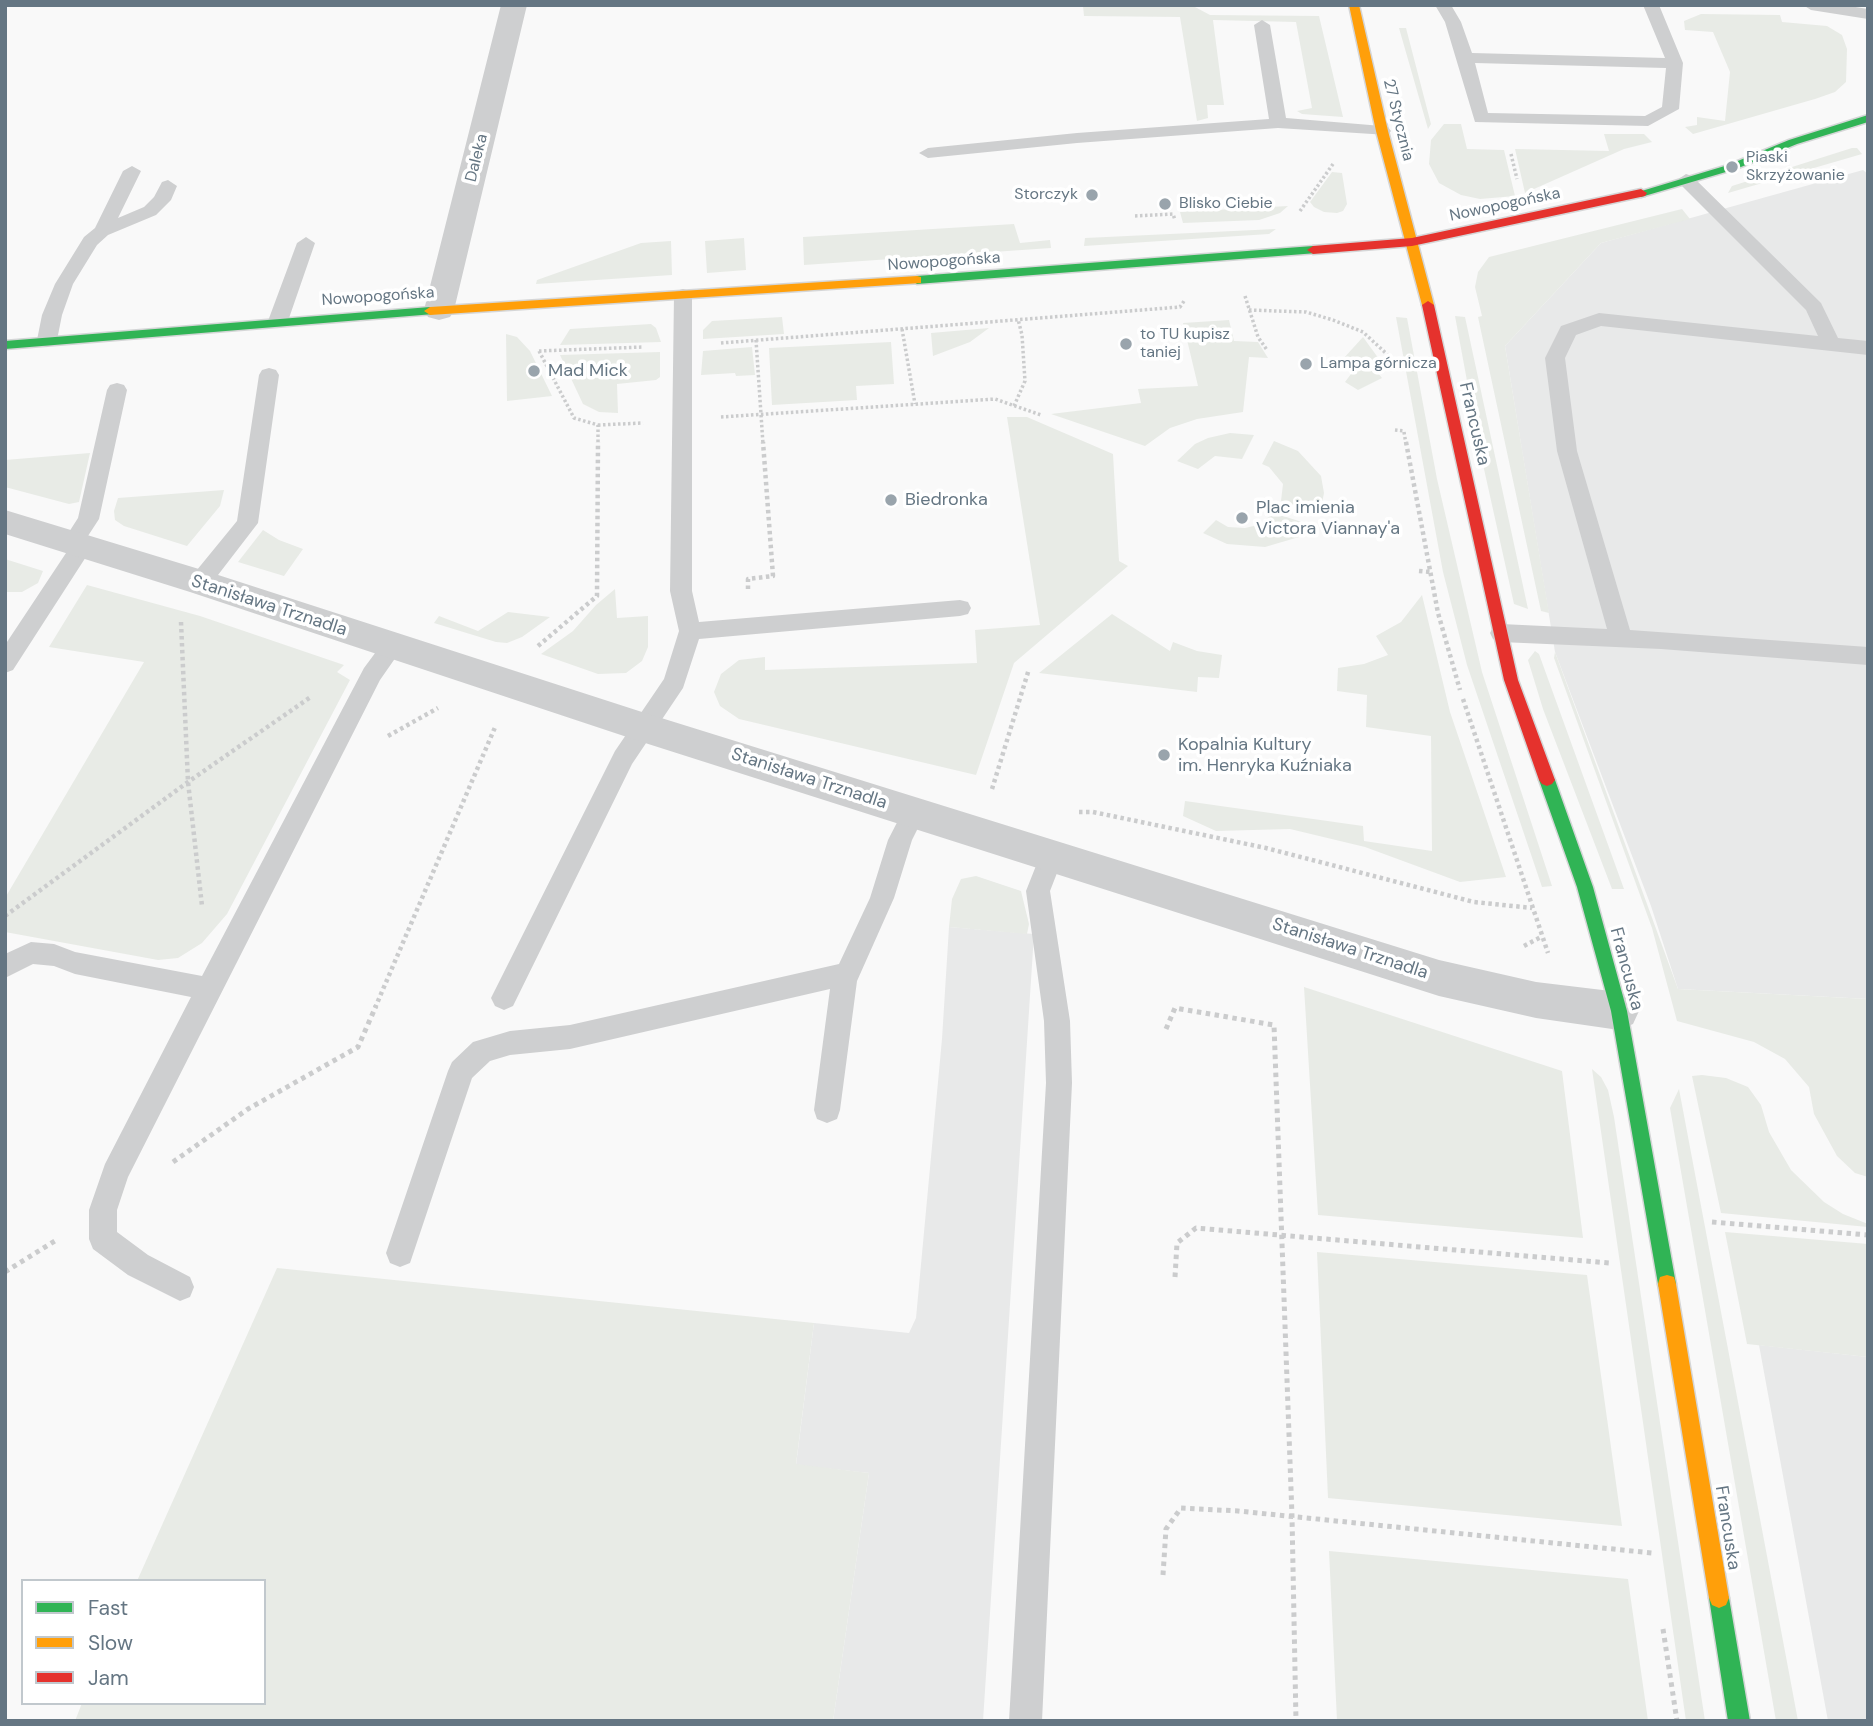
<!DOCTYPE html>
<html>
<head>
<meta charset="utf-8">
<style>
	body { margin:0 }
	#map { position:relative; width:1873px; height:1726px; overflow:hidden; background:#f9f9f9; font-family:"DM Sans",sans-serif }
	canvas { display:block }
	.frame { position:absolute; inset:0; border:7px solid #657683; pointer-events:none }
	.legend { position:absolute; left:21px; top:1579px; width:245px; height:126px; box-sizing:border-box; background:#fff; border:2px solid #c1c8cd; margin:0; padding:9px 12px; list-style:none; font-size:21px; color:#657683 }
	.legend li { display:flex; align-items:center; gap:14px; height:35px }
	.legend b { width:35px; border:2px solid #c1c8cd }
</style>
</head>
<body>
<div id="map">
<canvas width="1873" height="1726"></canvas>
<div class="frame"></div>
<ul class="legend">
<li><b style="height:9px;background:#30b455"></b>Fast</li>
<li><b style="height:9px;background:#ff9f0a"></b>Slow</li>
<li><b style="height:9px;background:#e5322d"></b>Jam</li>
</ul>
</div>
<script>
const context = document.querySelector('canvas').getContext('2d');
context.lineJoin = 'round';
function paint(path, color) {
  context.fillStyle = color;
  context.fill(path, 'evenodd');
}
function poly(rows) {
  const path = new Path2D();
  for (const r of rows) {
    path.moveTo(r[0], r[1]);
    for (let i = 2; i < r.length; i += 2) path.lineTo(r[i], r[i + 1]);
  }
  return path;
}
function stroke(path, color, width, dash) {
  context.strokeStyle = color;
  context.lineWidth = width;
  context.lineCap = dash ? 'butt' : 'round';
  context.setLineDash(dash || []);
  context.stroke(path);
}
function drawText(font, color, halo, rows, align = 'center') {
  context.font = font + ' "DM Sans",sans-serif';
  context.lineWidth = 7;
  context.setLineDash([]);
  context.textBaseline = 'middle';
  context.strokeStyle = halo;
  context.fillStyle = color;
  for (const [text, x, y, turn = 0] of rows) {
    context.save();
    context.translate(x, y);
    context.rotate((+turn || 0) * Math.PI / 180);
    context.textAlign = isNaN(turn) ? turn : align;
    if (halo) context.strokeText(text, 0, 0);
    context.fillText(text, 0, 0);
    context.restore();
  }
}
const built = poly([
	[1863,170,1868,174,1868,999,1678,989,1651,906,1555,652,1505,346,1601,243],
	[949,927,1034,934,983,1721,833,1721,869,1473,796,1465,814,1323,909,1333,916,1318,942,1039],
	[1759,1345,1868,1357,1868,1721,1828,1721]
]);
const green = poly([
	[1083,6,1195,7,1210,15,1319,16,1343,117,1302,114,1297,111,1312,108,1296,22,1213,20,1224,105,1207,105,1208,118,1197,121,1180,17,1084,16],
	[1701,14,1780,15,1782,22,1827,26,1842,35,1847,49,1846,82,1835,92,1815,99,1693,134,1685,127,1697,125,1697,117,1725,121,1730,72,1713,32,1685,30,1684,21],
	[1399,28,1406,28,1431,124,1428,129],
	[1444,124,1461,124,1467,149,1504,150,1515,196,1480,199,1461,195,1439,183,1429,164,1431,140],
	[1604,134,1644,134,1652,142,1624,149,1525,193,1515,149,1609,151],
	[1852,148,1857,148,1862,154,1728,193,1732,186],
	[1332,172,1342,173,1347,204,1343,211,1337,213,1324,212,1314,207,1310,202],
	[1288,206,1280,213,1259,220,1183,223,1180,212],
	[1682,209,1690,219,1601,243,1505,346,1549,613,1541,611,1478,317,1482,316,1475,287,1478,272,1489,257],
	[1014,224,1020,243,1050,240,1051,248,804,265,803,237],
	[1276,229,1269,234,1084,246,1085,238],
	[744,238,746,270,707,273,705,241],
	[671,241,672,275,536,284,537,280,641,243],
	[1455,316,1465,317,1528,609,1514,604,1480,451],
	[782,317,784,334,703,339,703,330,712,321],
	[1396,317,1407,318,1437,479,1482,672,1552,886,1542,887,1467,665,1443,572],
	[1229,320,1234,341,1258,342,1268,358,1249,357,1243,412,1197,419,1170,428,1145,446,1051,414,1141,403,1138,389,1198,386,1183,323],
	[651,324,656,328,661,342,560,345,570,329],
	[989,328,970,342,933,356,931,333],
	[506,334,517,337,530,351,552,396,507,401],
	[1363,337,1379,359,1381,370,1378,373,1382,378,1358,390,1345,382,1357,366,1343,359],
	[891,342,894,384,856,386,857,400,772,405,769,348],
	[752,347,755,375,736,376,735,373,701,375,703,351],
	[660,352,660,377,656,380,617,384,618,413,599,412,583,404,560,355],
	[1007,417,1027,417,1113,454,1119,561,1128,566,1014,663,976,775,739,719,720,706,714,692,721,674,739,660,765,657,765,670,977,663,975,630,1040,625],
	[1230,433,1254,435,1242,459,1215,456,1198,469,1177,461,1195,444,1208,438],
	[1274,441,1298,451,1321,476,1324,493,1320,513,1281,501,1283,484,1269,467,1262,464],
	[90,453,79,502,69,504,5,487,5,460],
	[224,490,220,506,187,546,124,526,115,520,114,511,118,498],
	[1274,513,1311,525,1299,537,1265,547,1227,544,1203,533,1216,520,1228,527,1245,528,1258,525],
	[263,530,279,540,303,549,284,576,238,562],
	[5,559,43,571,38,583,22,592,5,592],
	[87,585,200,616,344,665,337,672,350,680,227,914,202,943,178,958,158,960,5,932,5,898,144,662,49,647],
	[615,589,617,618,648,616,648,647,642,661,626,673,598,674,541,654,573,631,596,605],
	[1422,595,1450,712,1506,877,1460,882,1365,847,1290,829,1216,831,1183,816,1185,801,1363,826,1364,841,1432,851,1431,736,1366,727,1367,695,1337,691,1338,668,1364,664,1388,655,1376,636,1401,622],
	[508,612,550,617,522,637,507,643,496,642,434,623,439,616,478,631],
	[1112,614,1170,651,1173,642,1197,651,1222,655,1219,678,1198,677,1197,692,1039,673],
	[1535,651,1539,654,1624,889,1612,889,1543,709,1528,660],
	[1555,652,1678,989,1868,999,1868,1177,1855,1173,1837,1156,1814,1114,1809,1087,1785,1059,1754,1042,1677,1021,1652,928,1554,658],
	[976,876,1021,891,1029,924,1027,934,949,927,952,899,961,879],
	[1304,987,1562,1071,1583,1238,1318,1215],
	[1592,1069,1601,1077,1608,1090,1614,1117,1705,1721,1686,1721],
	[1702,1075,1726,1078,1748,1087,1761,1105,1769,1132,1791,1170,1824,1202,1843,1214,1868,1224,1868,1227,1721,1213,1692,1076],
	[1679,1089,1790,1678,1798,1721,1776,1721,1670,1108],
	[1725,1232,1868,1244,1868,1357,1747,1344],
	[1317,1252,1587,1275,1622,1526,1328,1498],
	[277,1268,814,1323,796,1464,869,1473,833,1721,75,1721,82,1703,264,1703,264,1581,137,1581],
	[1329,1551,1628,1579,1648,1721,1337,1721]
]);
const pathFar2 = poly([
	[1511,154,1517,179],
	[1300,211,1333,164],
	[1135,216,1173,214,1175,220],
	[1245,296,1258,337,1267,350],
	[1249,310,1306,312,1333,320,1363,332,1389,356],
	[902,329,915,404],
	[756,340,763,444],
	[721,343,1180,307,1184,301],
	[539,351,643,347],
	[539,351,574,418,598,425,598,444],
	[1014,406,1025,381,1022,335,1018,319],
	[721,417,995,399,1041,415],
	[598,425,643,423],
	[1395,430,1404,431],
	[1404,432,1406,444]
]);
const pathFar1 = poly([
	[1406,442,1438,613,1460,690],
	[1419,571,1430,572],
	[748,589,748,579,773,576,763,442],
	[181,622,188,782,202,906],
	[538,646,597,596,598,442],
	[1463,699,1548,953],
	[388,736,438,708],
	[992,789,1029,669],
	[1079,812,1093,812,1266,848,1474,902,1532,908],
	[5,916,188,782,312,696],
	[1524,946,1541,937],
	[375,1008,496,725]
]);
const path = poly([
	[1166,1029,1175,1008,1274,1025,1292,1516,1296,1721],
	[173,1162,248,1109,358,1047,376,1006],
	[1712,1222,1868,1235],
	[5,1272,58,1239],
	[1175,1277,1177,1243,1196,1228,1609,1263],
	[1163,1575,1166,1529,1181,1508,1238,1511,1652,1553],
	[1663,1629,1677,1721]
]);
const lane = poly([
	[1435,5,1451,5,1461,22,1472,53,1665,58,1643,5,1659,5,1683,63,1679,109,1648,126,1475,122,1445,22,1435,5],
	[1475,63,1666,68,1662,107,1645,116,1488,113,1475,63],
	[1803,5,1843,5,1868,9,1868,19,1811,10,1803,5],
	[1262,20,1270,25,1286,118,1382,126,1388,127,1391,131,1388,135,1278,128,1077,143,928,158,919,153,928,148,1077,133,1269,119,1254,25,1262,20],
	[132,166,141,171,118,218,144,207,154,197,162,182,168,180,177,186,171,200,156,215,108,235,97,245,73,284,62,315,57,340,54,345,47,347,40,345,37,340,42,315,55,284,84,237,95,228,123,171,132,166],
	[1686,174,1692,176,1821,303,1838,338,1868,341,1868,355,1601,326,1576,335,1565,358,1577,451,1630,630,1868,647,1868,665,1661,649,1501,642,1493,639,1490,633,1493,627,1501,624,1607,629,1557,451,1545,358,1561,326,1599,313,1818,336,1806,310,1680,184,1677,180,1686,174],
	[306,237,315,243,288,321,285,326,271,326,268,321,297,243,306,237],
	[683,289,690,291,692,295,692,591,699,622,960,600,968,602,971,608,968,614,960,616,699,639,683,688,632,764,513,1006,504,1010,495,1006,491,998,495,990,615,751,664,679,679,631,670,591,674,295,676,291,683,289],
	[269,368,276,370,279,375,258,523,208,588,200,590,192,588,189,582,192,576,237,521,259,375,262,370,269,368],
	[117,383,124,385,127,390,99,519,86,539,93,546,13,670,5,673,5,645,68,550,62,543,78,518,107,390,110,385,117,383],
	[392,638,400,641,403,647,380,680,128,1177,117,1210,117,1232,148,1255,190,1277,194,1287,190,1297,180,1301,128,1275,93,1249,89,1239,89,1210,105,1164,191,997,75,974,54,966,33,964,5,978,5,954,31,942,54,944,75,952,202,976,364,668,384,641,392,638],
	[914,802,922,805,926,812,912,840,894,898,857,981,840,1110,837,1119,827,1123,817,1119,814,1110,830,989,570,1049,510,1055,490,1061,472,1078,410,1263,400,1267,390,1263,386,1253,448,1071,452,1062,473,1042,510,1031,570,1025,839,964,870,898,888,840,906,805,914,802],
	[1052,845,1061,848,1064,855,1050,891,1070,1021,1072,1083,1042,1721,1009,1721,1046,1083,1044,1021,1026,891,1043,848,1052,845]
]);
const street = poly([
	[501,5,527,5,454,310,450,317,439,320,428,317,424,310,501,5],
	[5,510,212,573,642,712,1439,960,1536,982,1619,992,1633,998,1639,1011,1633,1024,1619,1030,1536,1018,1439,996,642,742,190,592,5,534,5,510]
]);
const fast = poly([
	[1868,115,1868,122,1797,144,1736,169,1641,197,1635,193,1728,165,1789,140,1868,115],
	[1313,246,1317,247,1317,253,917,284,911,280,917,276,1313,246],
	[430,307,434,308,434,314,5,349,5,341,430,307],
	[1547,774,1552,776,1555,780,1593,887,1627,1011,1676,1284,1674,1291,1667,1293,1660,1291,1658,1284,1611,1011,1577,887,1539,780,1542,776,1547,774],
	[1719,1588,1726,1591,1729,1598,1750,1721,1728,1721,1709,1598,1712,1591,1719,1588]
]);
const slow = poly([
	[1349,5,1359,5,1388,131,1434,305,1428,309,1422,305,1376,131,1349,5],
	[917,276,921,277,921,283,430,315,424,311,430,307,917,276],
	[1667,1275,1674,1277,1676,1284,1729,1598,1726,1605,1719,1608,1712,1605,1709,1598,1658,1284,1660,1277,1667,1275]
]);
const jam = poly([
	[1641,189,1647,193,1645,196,1412,246,1313,254,1307,250,1313,246,1412,238,1641,189],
	[1428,301,1434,305,1518,680,1555,780,1552,784,1547,786,1542,784,1539,780,1504,680,1422,305,1428,301]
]);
const markers = [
	[1732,167,7,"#99a4ac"],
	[1092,195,7,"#99a4ac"],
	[1165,204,7,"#99a4ac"],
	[1126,344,7,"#99a4ac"],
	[1306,364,7,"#99a4ac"],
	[534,371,7,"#99a4ac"],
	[891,500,7,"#99a4ac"],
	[1242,518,7,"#99a4ac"],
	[1164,755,7,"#99a4ac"]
];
const farStreetnames = [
	["27 Stycznia",1398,120,76],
	["Daleka",477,158,-76],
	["Nowopogońska",1505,205,-12],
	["Nowopogońska",944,262,-4],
	["Nowopogońska",378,297,-4]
];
const farPoinames = [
	["Piaski",1746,158],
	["Skrzyżowanie",1746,176],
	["Storczyk",1078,195,"right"],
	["Blisko Ciebie",1179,204],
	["to TU kupisz",1140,335],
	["taniej",1140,353],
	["Lampa górnicza",1320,364]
];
const poiNames = [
	["Mad Mick",548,371],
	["Biedronka",905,500],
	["Plac imienia",1256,508],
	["Victora Viannay'a",1256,529],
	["Kopalnia Kultury",1178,745],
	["im. Henryka Kuźniaka",1178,766]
];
const streetNames = [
	["Francuska",1474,424,77],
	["Stanisława Trznadla",269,606,18],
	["Stanisława Trznadla",809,779,18],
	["Stanisława Trznadla",1350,949,18],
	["Francuska",1626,969,75],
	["Francuska",1727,1528,81]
];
paint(built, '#e8e9e9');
paint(green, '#e8ebe6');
stroke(fast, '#d5d6d7', 3);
stroke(slow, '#d5d6d7', 3);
stroke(jam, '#d5d6d7', 3);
stroke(pathFar2, '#cbcccd', 3.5, [2.5, 2.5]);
stroke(pathFar1, '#cbcccd', 4.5, [3.5, 3.5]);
stroke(path, '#cbcccd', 5, [4.5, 4.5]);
paint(lane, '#cecfd0');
paint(street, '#cecfd0');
paint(fast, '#30b455');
paint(slow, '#ff9f0a');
paint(jam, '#e5322d');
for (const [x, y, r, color] of markers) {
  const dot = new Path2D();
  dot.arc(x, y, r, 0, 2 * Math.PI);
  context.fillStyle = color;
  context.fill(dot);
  stroke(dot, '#fff', 2.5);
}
drawText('16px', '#657683', '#fff', farStreetnames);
drawText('16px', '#657683', '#fff', farPoinames, 'left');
drawText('18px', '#657683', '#fff', poiNames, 'left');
drawText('18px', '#657683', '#fff', streetNames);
</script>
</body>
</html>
